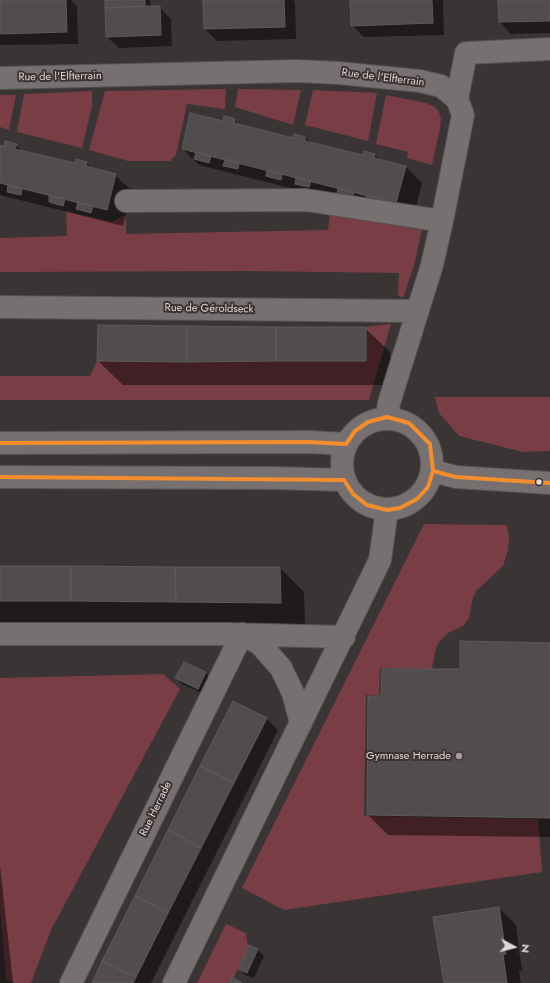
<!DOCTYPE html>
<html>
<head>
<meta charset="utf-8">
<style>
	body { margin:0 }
	#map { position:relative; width:550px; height:983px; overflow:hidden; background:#3a3434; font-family:Jost,sans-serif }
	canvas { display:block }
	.north { position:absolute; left:494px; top:927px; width:40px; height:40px; -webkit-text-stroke:3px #3d3132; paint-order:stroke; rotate:97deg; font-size:11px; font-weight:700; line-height:16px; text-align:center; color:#dfd7d8 }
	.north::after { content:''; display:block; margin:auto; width:14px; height:18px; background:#dfd7d8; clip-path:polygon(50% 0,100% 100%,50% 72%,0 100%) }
</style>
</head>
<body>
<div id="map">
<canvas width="550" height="983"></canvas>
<div class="north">N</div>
</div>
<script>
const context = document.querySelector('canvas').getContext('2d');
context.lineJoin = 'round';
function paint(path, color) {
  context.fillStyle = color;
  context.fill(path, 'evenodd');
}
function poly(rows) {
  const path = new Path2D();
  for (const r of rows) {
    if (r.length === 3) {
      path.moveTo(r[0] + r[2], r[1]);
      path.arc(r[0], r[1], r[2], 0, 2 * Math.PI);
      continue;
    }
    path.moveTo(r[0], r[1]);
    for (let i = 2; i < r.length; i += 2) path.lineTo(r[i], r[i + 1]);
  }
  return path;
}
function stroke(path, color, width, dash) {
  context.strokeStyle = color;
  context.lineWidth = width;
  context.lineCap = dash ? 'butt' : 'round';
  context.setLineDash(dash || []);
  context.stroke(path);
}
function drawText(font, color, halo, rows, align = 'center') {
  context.font = font + ' Jost,sans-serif';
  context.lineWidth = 4;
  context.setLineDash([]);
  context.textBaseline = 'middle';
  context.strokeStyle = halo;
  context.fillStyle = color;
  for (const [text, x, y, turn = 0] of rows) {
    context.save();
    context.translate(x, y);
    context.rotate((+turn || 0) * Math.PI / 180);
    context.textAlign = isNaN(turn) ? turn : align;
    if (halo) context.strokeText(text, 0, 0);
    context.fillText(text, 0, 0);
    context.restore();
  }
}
const green = poly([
	[226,89,225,109,187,104,176,155,170,161,128,161,89,150,105,91],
	[238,89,301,90,293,125,235,107],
	[313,90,377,93,368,141,305,125],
	[92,91,92,106,82,148,17,132,24,94],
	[0,95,16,95,9,130,0,127],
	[386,95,426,103,435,107,439,112,441,119,440,128,432,165,407,158,408,152,376,144],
	[330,210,413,222,412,229,422,229,414,266,403,298,398,295,399,273,247,271,0,272,0,238,67,236,66,211,112,222,126,215,126,234,328,230],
	[391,324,369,400,0,400,0,376,90,376,97,361,366,361,366,327],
	[435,397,550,397,550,451,523,452,459,436,439,413],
	[424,524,507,525,509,537,508,550,503,566,477,590,473,597,469,618,463,626,448,633,439,642,435,652,432,669,380,668,379,695,366,695,364,816,538,819,542,872,284,910,242,888],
	[163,674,180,689,51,930,31,983,14,983,6,979,0,909,0,678],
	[226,924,246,933,248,947,231,983,197,983]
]);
const shadow = poly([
	[0,0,71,0,77,6,78,44,0,45],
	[106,0,150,0,151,7,159,7,171,19,172,46,119,48,107,37],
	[204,0,293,0,295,2,296,39,217,41,205,29],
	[351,0,443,0,444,35,364,37,352,25],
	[499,0,550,0,550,33,511,34,500,22],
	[234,120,240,126,294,140,305,137,311,143,364,157,365,152,375,155,381,161,406,167,422,183,413,219,199,165,183,149,223,122],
	[16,145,23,152,75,165,86,162,93,169,115,175,132,191,123,226,0,195,0,146],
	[365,328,390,352,390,385,123,385,98,361],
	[0,567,280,568,304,592,305,627,0,625],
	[550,644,550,837,388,835,368,815,382,697,461,670],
	[184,663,206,673,212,679,204,694,182,684,177,678],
	[266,718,278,730,151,983,93,983],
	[0,866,13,983,0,983],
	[499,908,516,925,522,971,519,971,521,983,445,983],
	[250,946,258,950,264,956,254,978,245,975,239,969]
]);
const building = poly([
	[0,0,66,0,67,32,0,34,0,0],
	[105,0,145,0,145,6,105,8,105,0],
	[203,0,284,0,285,27,204,29,203,0],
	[350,0,432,0,433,23,351,26,350,0],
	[498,0,550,0,550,21,499,22,498,0],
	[145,6,160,6,161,35,106,37,105,8,145,6],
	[190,113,223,121,224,116,235,119,234,123,293,138,294,134,305,137,305,141,363,155,364,151,371,153,375,154,374,158,406,166,396,203,182,149,190,113],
	[5,141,17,144,15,149,75,163,76,159,87,162,86,166,116,174,107,210,0,183,0,145,4,146,5,141],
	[196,152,211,156,209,163,194,159,196,152],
	[225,159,239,163,238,169,223,166,225,159],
	[267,170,282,174,281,180,266,176,267,170],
	[296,177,311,181,309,187,295,184,296,177],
	[8,185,22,189,21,195,7,192,8,185],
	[338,188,354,192,352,198,337,195,338,188],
	[367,195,382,199,381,205,365,202,367,195],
	[49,196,65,199,63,206,49,202,49,196],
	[78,203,93,206,91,213,76,209,78,203],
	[98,325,187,326,187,362,97,361,98,325],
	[187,326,276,327,276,361,187,362,187,326],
	[276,327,366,327,366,361,276,361,276,327],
	[0,566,71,566,71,601,0,601,0,566],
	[71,566,175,567,176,602,71,601,71,566],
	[175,567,280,567,281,603,176,602,175,567],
	[460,641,550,643,550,818,367,815,368,696,381,696,382,669,460,669,460,641],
	[184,662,206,672,198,689,175,678,184,662],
	[233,701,267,718,234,783,200,766,233,701],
	[200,766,234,783,201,848,168,830,200,766],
	[168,830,201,848,168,913,135,896,168,830],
	[135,896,168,913,136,977,102,961,135,896],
	[499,907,506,954,503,955,507,983,444,983,433,917,499,907],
	[249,945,258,949,247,973,238,969,249,945],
	[102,961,136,977,133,983,92,983,102,961],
	[232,977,241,982,241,983,230,983,232,977]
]);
const minor = poly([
	[0,78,297,71,339,73,420,81,441,86,457,99,463,115,442,221,432,265,389,403,387,417],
	[457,99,466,53,550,49],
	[126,201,306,200,442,221],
	[0,307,418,311],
	[387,464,45],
	[0,443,309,442,346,444],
	[433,471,456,477,550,483],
	[0,477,274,478,344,480],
	[0,634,225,634,344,637],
	[71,983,242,634,260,644,281,668,293,693,301,723],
	[174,983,380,560,387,510]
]);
const bus1 = poly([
	[0,443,309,442,346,444,355,431,368,422,387,417,409,423,430,444,433,471,428,487,417,499,400,508,387,510,367,505,353,494,344,480,0,477],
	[433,471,456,477,550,483]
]);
const markers = [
	[539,482,3.5,"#dfd7d8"],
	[459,756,4,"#a59e9f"]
];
const streetNames = [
	["Rue de l'Elfterrain",60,77,-1],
	["Rue de l'Elfterrain",383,78,7],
	["Rue de Géroldseck",209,309,1],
	["Rue Herrade",156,809,-64]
];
const poiNames = [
	["Gymnase Herrade",451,756]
];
paint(green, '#783d45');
paint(shadow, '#0007');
paint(building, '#524d4d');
stroke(building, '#5f5a5a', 1);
stroke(minor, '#575151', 24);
stroke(minor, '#767070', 22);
stroke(bus1, '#f38d2d', 4);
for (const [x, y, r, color] of markers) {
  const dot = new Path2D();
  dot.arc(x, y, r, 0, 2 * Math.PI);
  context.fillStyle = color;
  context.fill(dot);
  stroke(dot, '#3d3132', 1.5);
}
drawText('11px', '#dfd7d8', '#3d3132', streetNames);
drawText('11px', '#dfd7d8', '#3d3132', poiNames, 'right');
</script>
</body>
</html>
